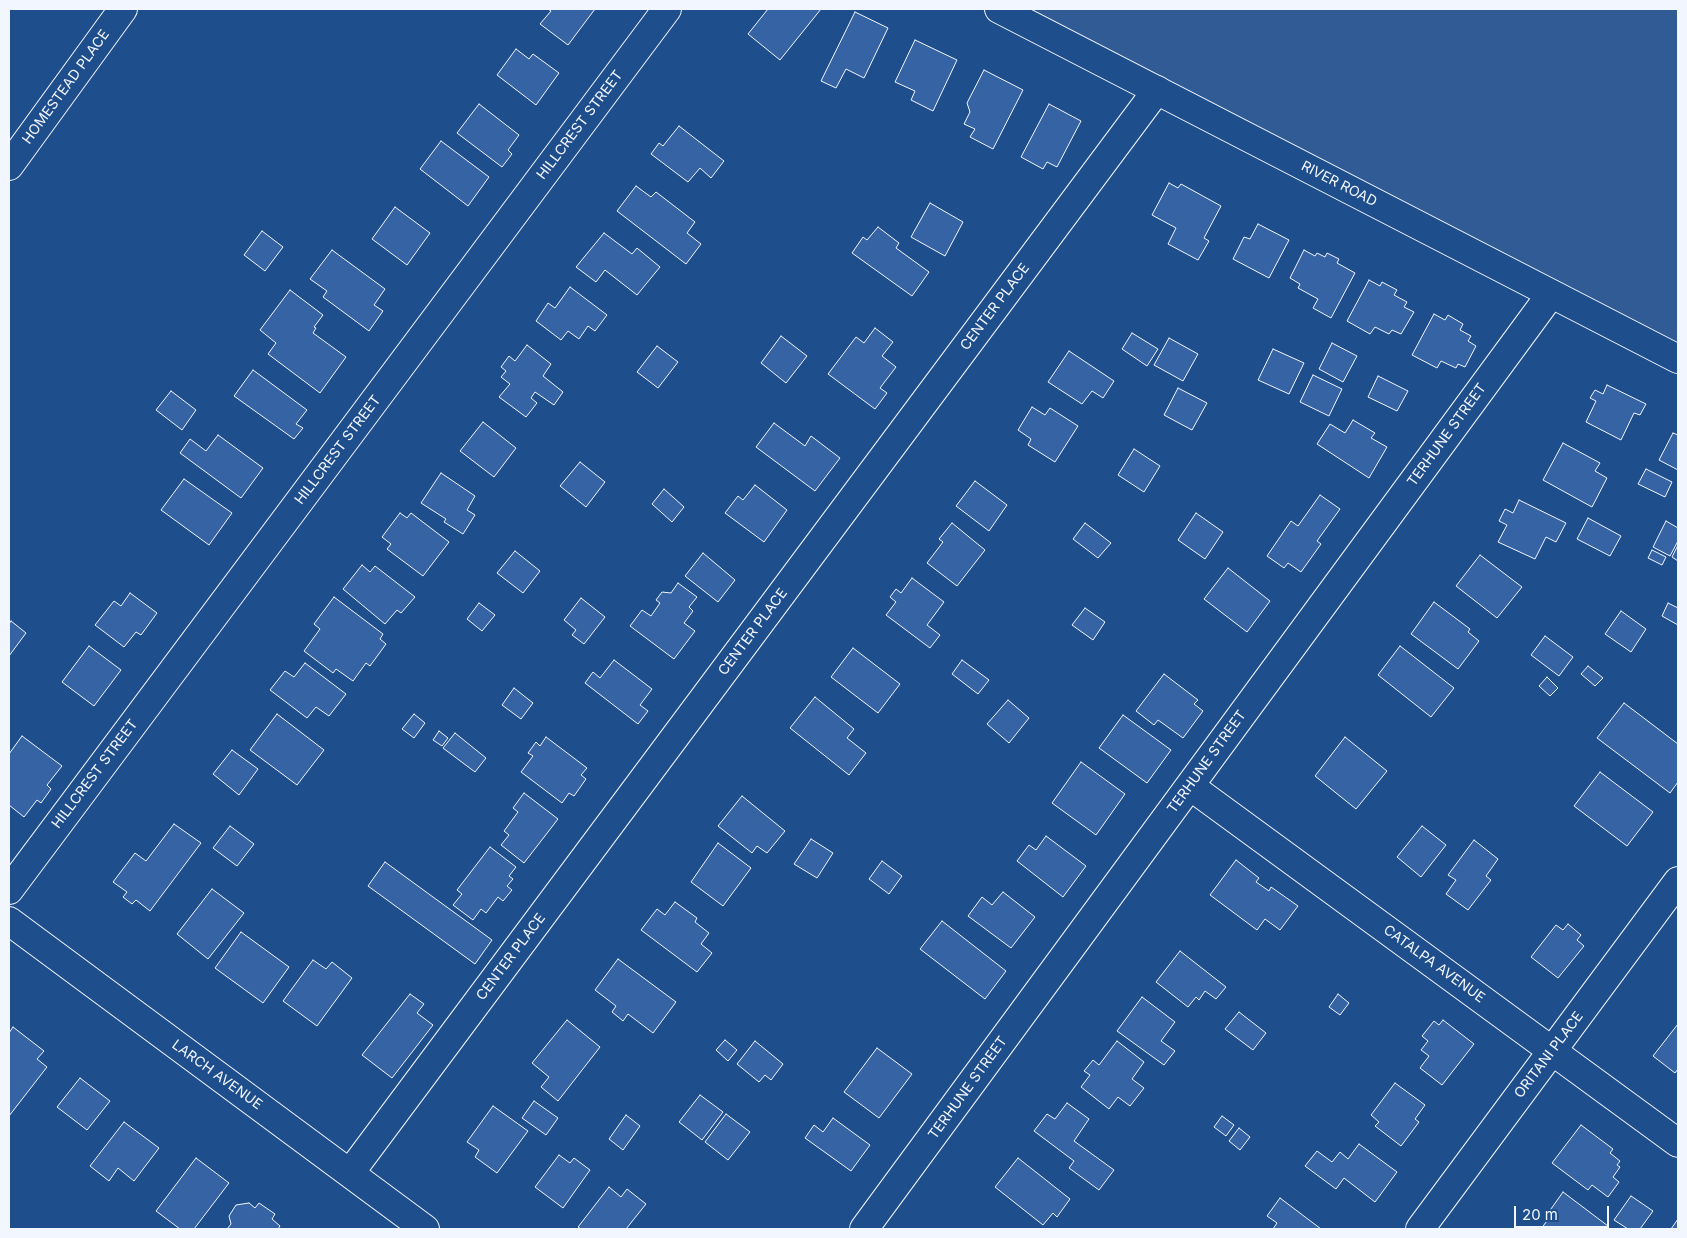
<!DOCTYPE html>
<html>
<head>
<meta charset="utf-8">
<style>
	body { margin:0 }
	#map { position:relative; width:1687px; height:1238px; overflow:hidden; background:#1f4e8c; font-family:Inter,sans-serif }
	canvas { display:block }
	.frame { position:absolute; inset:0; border:10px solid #f2f6ff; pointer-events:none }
	.scale { position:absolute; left:1514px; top:1206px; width:95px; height:22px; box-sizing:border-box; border:2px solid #f2f6ff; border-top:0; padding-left:6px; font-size:15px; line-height:18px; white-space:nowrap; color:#f2f6ff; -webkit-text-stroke:4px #1f4e8c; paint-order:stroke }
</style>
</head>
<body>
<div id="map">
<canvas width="1687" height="1238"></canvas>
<div class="frame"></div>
<div class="scale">20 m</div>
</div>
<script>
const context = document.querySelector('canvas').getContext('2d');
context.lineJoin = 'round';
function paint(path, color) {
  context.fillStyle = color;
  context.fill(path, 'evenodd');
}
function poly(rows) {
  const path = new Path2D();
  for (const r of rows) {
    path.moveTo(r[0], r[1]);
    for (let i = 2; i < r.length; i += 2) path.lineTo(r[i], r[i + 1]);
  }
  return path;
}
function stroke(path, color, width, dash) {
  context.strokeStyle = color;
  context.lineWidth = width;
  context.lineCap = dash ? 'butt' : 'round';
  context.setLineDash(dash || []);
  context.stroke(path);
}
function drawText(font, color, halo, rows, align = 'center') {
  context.font = font + ' Inter,sans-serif';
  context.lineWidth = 4;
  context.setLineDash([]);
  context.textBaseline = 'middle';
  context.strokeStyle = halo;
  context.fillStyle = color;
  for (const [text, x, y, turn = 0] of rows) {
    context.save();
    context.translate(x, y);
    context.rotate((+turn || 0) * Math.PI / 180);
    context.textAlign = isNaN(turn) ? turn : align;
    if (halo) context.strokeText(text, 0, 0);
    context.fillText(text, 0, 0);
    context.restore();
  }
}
const built = poly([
	[999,9,1678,9,1678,359,999,9]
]);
const building = poly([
	[548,9,595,9,568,45,540,24,551,11,548,9],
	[768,9,821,9,780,60,748,34,768,9],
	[855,12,888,28,864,78,846,69,836,88,821,81,855,12],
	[915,40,957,60,933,111,911,100,915,91,895,82,915,40],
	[516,49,529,59,533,54,559,73,536,105,497,75,516,49],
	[984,70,1023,90,993,149,970,137,975,129,964,124,970,112,967,103,984,70],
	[479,104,519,135,508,150,512,154,502,167,457,133,479,104],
	[1049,104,1081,121,1057,167,1047,162,1043,169,1021,157,1049,104],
	[679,126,724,161,711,178,700,168,688,182,651,154,659,143,663,146,679,126],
	[441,141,489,177,468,206,420,169,441,141],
	[1169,183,1178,188,1181,184,1221,206,1204,238,1209,241,1198,260,1168,244,1176,228,1152,215,1169,183],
	[636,186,651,197,656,192,695,222,687,233,701,244,686,264,617,211,636,186],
	[930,203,963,222,945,256,911,237,930,203],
	[395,207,430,233,407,265,372,239,395,207],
	[1258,224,1289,240,1269,278,1233,259,1244,237,1250,239,1258,224],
	[878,227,899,243,896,248,929,272,912,296,852,253,863,237,867,240,878,227],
	[262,231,283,247,265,271,244,255,262,231],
	[604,233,632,254,637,248,660,267,637,295,605,270,596,282,576,267,604,233],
	[332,250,385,289,374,305,383,311,369,331,323,297,327,291,310,279,332,250],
	[1304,250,1315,256,1317,253,1325,257,1327,253,1339,259,1337,263,1355,273,1331,318,1313,308,1318,299,1298,288,1300,284,1290,278,1304,250],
	[1369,280,1380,286,1382,282,1397,290,1394,295,1407,302,1404,307,1414,312,1401,334,1392,330,1389,334,1375,327,1370,334,1347,321,1369,280],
	[570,287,607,315,595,331,588,326,579,339,568,331,561,340,536,321,548,303,555,308,570,287],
	[290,290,323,315,314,327,316,328,313,333,346,357,320,393,268,354,276,343,260,330,290,290],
	[1434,314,1445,320,1448,315,1463,324,1460,330,1471,336,1468,341,1476,346,1465,367,1458,364,1456,368,1441,361,1437,368,1412,355,1434,314],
	[875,328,893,342,882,356,896,367,880,388,887,393,875,409,828,374,856,337,864,343,875,328],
	[1132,333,1158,349,1147,366,1122,349,1132,333],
	[781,336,807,356,786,383,761,363,781,336],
	[1169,338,1198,354,1183,381,1154,365,1169,338],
	[1332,343,1357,356,1343,382,1319,369,1332,343],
	[527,345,551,364,543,376,563,392,554,405,535,392,531,398,537,403,526,417,499,397,510,384,501,377,506,371,501,367,509,356,515,361,527,345],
	[657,346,678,362,658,388,637,372,657,346],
	[1273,349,1304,363,1289,394,1258,380,1273,349],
	[1069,351,1114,381,1103,398,1092,391,1082,404,1048,382,1069,351],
	[253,370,307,410,296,424,303,428,294,439,234,396,253,370],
	[1313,375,1342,389,1329,416,1300,402,1313,375],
	[1378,376,1408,391,1397,411,1368,397,1378,376],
	[1607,385,1646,404,1640,415,1634,413,1621,440,1586,422,1596,401,1590,398,1595,390,1603,394,1607,385],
	[1178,388,1207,403,1192,430,1164,415,1178,388],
	[171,391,196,410,182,430,156,410,171,391],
	[1032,407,1045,415,1050,408,1078,426,1055,462,1028,445,1031,439,1018,430,1032,407],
	[1353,420,1375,433,1371,438,1387,447,1369,478,1317,444,1330,424,1345,433,1353,420],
	[483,422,516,448,494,477,460,451,483,422],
	[774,423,805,446,811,436,840,458,815,491,756,447,774,423],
	[1673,433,1678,435,1678,470,1659,460,1673,433],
	[218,435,263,468,241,498,180,453,190,439,206,451,218,435],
	[1563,443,1600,463,1595,471,1607,478,1592,507,1543,480,1563,443],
	[1134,449,1160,466,1144,492,1118,475,1134,449],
	[580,462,605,482,586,507,560,486,580,462],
	[1646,469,1672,482,1665,497,1638,484,1646,469],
	[441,473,475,496,467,510,475,515,463,534,444,522,446,519,421,503,441,473],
	[184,479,232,513,209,545,161,510,184,479],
	[975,481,1007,505,989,531,956,506,975,481],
	[755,485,787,510,764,542,725,513,738,496,743,500,755,485],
	[664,489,684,507,672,522,652,504,664,489],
	[1320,495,1340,509,1317,541,1321,544,1301,572,1288,563,1284,568,1267,556,1291,521,1298,526,1320,495],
	[1519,500,1566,523,1556,542,1546,537,1535,559,1498,542,1507,525,1499,521,1505,509,1513,513,1519,500],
	[400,513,407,518,411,513,449,542,423,576,387,549,391,544,382,537,400,513],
	[1196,513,1223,532,1205,559,1178,540,1196,513],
	[1588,518,1621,536,1610,556,1577,539,1588,518],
	[1666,521,1678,528,1678,541,1670,556,1653,547,1666,521],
	[952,523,985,550,957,586,927,563,943,542,939,539,952,523],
	[1085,523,1111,543,1098,558,1073,539,1085,523],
	[1678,545,1678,561,1672,557,1678,545],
	[1652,550,1666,557,1662,565,1648,558,1652,550],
	[515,551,540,571,523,593,497,573,515,551],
	[703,553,735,580,718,602,685,576,703,553],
	[1480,555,1522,587,1497,618,1456,586,1480,555],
	[362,565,370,572,375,566,415,597,401,613,397,610,385,624,343,589,362,565],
	[1228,568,1270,601,1247,632,1204,599,1228,568],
	[912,578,944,602,927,625,940,635,930,648,886,615,896,602,890,597,896,589,901,593,912,578],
	[678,583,697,597,689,607,693,611,684,623,695,631,674,659,630,626,642,610,651,616,660,603,656,600,662,592,671,593,678,583],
	[130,593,157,613,141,635,136,632,124,647,95,625,114,601,121,606,130,593],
	[334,597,383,634,380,639,386,644,370,666,366,663,353,681,336,669,333,673,304,651,320,629,314,624,334,597],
	[581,598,605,617,584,644,572,635,576,630,564,620,581,598],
	[1434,602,1470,629,1468,632,1479,641,1458,669,1411,634,1434,602],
	[479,603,495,615,482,631,467,619,479,603],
	[1668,603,1678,608,1678,625,1662,616,1668,603],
	[1085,608,1105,622,1093,640,1072,625,1085,608],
	[1621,611,1646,629,1631,652,1605,634,1621,611],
	[11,621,26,633,9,656,9,624,11,621],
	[1545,636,1573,657,1559,676,1531,655,1545,636],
	[89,646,121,670,94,706,62,682,89,646],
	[1400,646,1454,688,1431,717,1378,675,1400,646],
	[853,648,900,684,878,713,831,677,853,648],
	[614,660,652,689,640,705,648,711,638,724,585,683,593,672,600,678,614,660],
	[962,660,989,680,978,694,952,674,962,660],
	[305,663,346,694,329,716,316,707,307,718,270,690,285,671,294,677,305,663],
	[1588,666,1603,678,1595,686,1581,674,1588,666],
	[1164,674,1198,700,1194,704,1203,711,1183,738,1158,720,1154,725,1136,711,1164,674],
	[1547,677,1558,688,1550,696,1539,686,1547,677],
	[514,688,533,703,521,719,502,705,514,688],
	[815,697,854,729,847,738,866,753,849,775,790,728,815,697],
	[1008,700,1029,718,1009,743,987,724,1008,700],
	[1624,703,1678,744,1678,782,1670,793,1597,738,1624,703],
	[277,714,324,750,297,785,250,750,277,714],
	[414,714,425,723,414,738,402,729,414,714],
	[1123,715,1171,750,1147,783,1099,748,1123,715],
	[439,731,448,738,442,746,433,740,439,731],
	[455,733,486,758,475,772,443,748,455,733],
	[22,736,62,766,47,785,51,789,41,803,37,800,24,817,9,805,9,754,22,736],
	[546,737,587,768,581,775,586,779,574,796,569,793,562,803,521,772,533,756,528,753,536,742,540,746,546,737],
	[1345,737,1387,771,1356,809,1315,776,1345,737],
	[232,750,258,769,239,795,213,774,232,750],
	[1081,762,1125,794,1096,835,1052,803,1081,762],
	[1600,772,1653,812,1627,846,1574,806,1600,772],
	[524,793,558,819,524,863,501,845,509,835,504,831,518,812,513,808,524,793],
	[742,796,785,831,767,853,757,846,752,853,718,826,742,796],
	[174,824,201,843,150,911,136,900,132,904,123,897,127,892,113,882,135,853,146,861,174,824],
	[230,826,254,844,237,866,213,848,230,826],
	[1422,826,1446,845,1421,877,1397,857,1422,826],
	[1046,836,1086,866,1063,897,1017,861,1029,845,1036,850,1046,836],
	[811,839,833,853,817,878,794,864,811,839],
	[1474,840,1498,859,1486,876,1491,880,1468,910,1446,894,1456,880,1448,875,1474,840],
	[718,843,751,868,723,906,691,882,718,843],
	[490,847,516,867,509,876,513,879,507,886,512,890,503,901,498,897,486,913,481,909,473,920,453,905,462,894,457,890,490,847],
	[1236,860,1259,878,1256,882,1269,891,1271,887,1298,906,1280,930,1265,919,1257,930,1210,895,1236,860],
	[882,861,902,876,889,894,869,879,882,861],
	[385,862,492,940,475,964,368,886,385,862],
	[212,889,244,913,208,959,177,934,212,889],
	[1003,892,1035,917,1011,948,968,916,982,897,992,905,1003,892],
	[675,902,697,918,695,922,709,933,701,944,712,953,697,972,641,930,657,909,665,915,675,902],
	[942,921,1006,971,985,999,920,949,942,921],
	[1568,924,1581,935,1577,940,1584,946,1558,978,1531,957,1556,925,1563,930,1568,924],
	[241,932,289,967,263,1003,215,968,241,932],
	[1180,951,1226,987,1216,999,1205,991,1199,1000,1196,997,1188,1007,1156,982,1180,951],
	[618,959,676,1002,653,1033,628,1014,623,1021,612,1012,616,1006,595,990,618,959],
	[313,960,326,969,332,962,352,978,317,1026,283,1001,313,960],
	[410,994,424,1004,417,1013,433,1025,392,1078,362,1055,410,994],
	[1338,994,1349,1003,1340,1015,1329,1007,1338,994],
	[1142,997,1175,1022,1161,1041,1175,1051,1164,1065,1117,1031,1142,997],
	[1239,1012,1266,1033,1253,1050,1225,1029,1239,1012],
	[567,1020,600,1047,558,1101,541,1087,549,1077,532,1063,567,1020],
	[1443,1020,1474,1044,1442,1085,1420,1068,1429,1056,1421,1050,1428,1041,1422,1036,1434,1021,1439,1025,1443,1020],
	[1678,1024,1678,1069,1675,1073,1653,1056,1678,1024],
	[13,1027,44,1051,37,1059,47,1067,9,1116,9,1033,13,1027],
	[725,1040,737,1050,728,1061,716,1050,725,1040],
	[755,1041,783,1064,771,1080,765,1075,759,1082,737,1064,755,1041],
	[1117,1041,1144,1062,1132,1079,1144,1088,1130,1106,1118,1097,1109,1109,1081,1087,1090,1075,1084,1071,1093,1060,1099,1065,1117,1041],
	[877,1048,912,1074,879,1118,844,1092,877,1048],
	[80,1078,110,1101,87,1130,57,1107,80,1078],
	[1395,1083,1425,1105,1415,1119,1419,1122,1401,1146,1375,1126,1379,1122,1371,1115,1395,1083],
	[700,1095,723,1112,702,1140,679,1122,700,1095],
	[534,1101,558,1118,546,1135,522,1118,534,1101],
	[1067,1103,1089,1119,1074,1141,1114,1170,1099,1190,1069,1168,1074,1161,1034,1131,1047,1114,1055,1119,1067,1103],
	[493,1106,528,1131,497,1173,475,1157,479,1150,467,1142,493,1106],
	[726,1114,750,1132,728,1160,705,1142,726,1114],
	[626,1115,640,1126,623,1150,609,1139,626,1115],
	[1222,1116,1234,1125,1226,1136,1214,1127,1222,1116],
	[833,1118,870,1145,851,1171,805,1138,814,1125,823,1132,833,1118],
	[124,1122,159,1148,134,1181,118,1168,109,1181,90,1166,124,1122],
	[1581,1125,1613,1149,1610,1153,1620,1161,1617,1165,1620,1167,1613,1177,1619,1182,1608,1197,1592,1185,1588,1190,1552,1163,1581,1125],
	[1239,1128,1250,1137,1240,1150,1229,1141,1239,1128],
	[1359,1144,1397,1172,1375,1202,1344,1178,1336,1189,1305,1166,1317,1151,1332,1162,1340,1152,1348,1159,1359,1144],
	[559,1155,570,1163,574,1158,590,1170,563,1208,535,1187,559,1155],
	[196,1158,229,1183,194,1229,180,1229,156,1211,196,1158],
	[1018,1158,1070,1199,1057,1217,1053,1213,1043,1225,995,1187,1018,1158],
	[609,1187,621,1197,627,1189,646,1204,626,1229,581,1229,578,1227,609,1187],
	[1563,1192,1608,1226,1605,1229,1541,1229,1549,1218,1546,1216,1563,1192],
	[1631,1196,1653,1211,1640,1229,1628,1229,1614,1220,1631,1196],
	[1280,1198,1321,1229,1273,1229,1277,1223,1267,1216,1280,1198],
	[249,1203,255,1208,259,1203,275,1214,272,1219,280,1226,278,1229,227,1229,231,1224,229,1216,236,1205,249,1203],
	[1678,1219,1678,1229,1671,1229,1678,1219]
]);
const street = poly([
	[9,166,123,9],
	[1190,786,1678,1143],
	[9,890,667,9],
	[9,921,425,1229],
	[350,1173,1157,90],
	[864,1229,1551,294],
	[1420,1229,1678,881]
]);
const secondary = poly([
	[999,9,1678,359]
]);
const streetNames = [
	["HOMESTEAD PLACE",66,87,-54],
	["HILLCREST STREET",580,125,-53],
	["RIVER ROAD",1339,184,27],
	["CENTER PLACE",995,307,-53],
	["TERHUNE STREET",1447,435,-54],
	["HILLCREST STREET",338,450,-53],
	["CENTER PLACE",753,632,-53],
	["TERHUNE STREET",1207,762,-54],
	["HILLCREST STREET",95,774,-53],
	["CENTER PLACE",511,957,-53],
	["CATALPA AVENUE",1434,964,36],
	["ORITANI PLACE",1549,1055,-53],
	["LARCH AVENUE",217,1075,36],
	["TERHUNE STREET",968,1088,-54]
];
paint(built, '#305b95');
stroke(built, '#a8bbd7', 1);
paint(building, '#3563a3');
stroke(building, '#f2f6ff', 1);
stroke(street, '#f2f6ff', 30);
stroke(secondary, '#f2f6ff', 30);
stroke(street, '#1f4e8c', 28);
stroke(secondary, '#1f4e8c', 28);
drawText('14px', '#f2f6ff', '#1f4e8c', streetNames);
</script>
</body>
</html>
